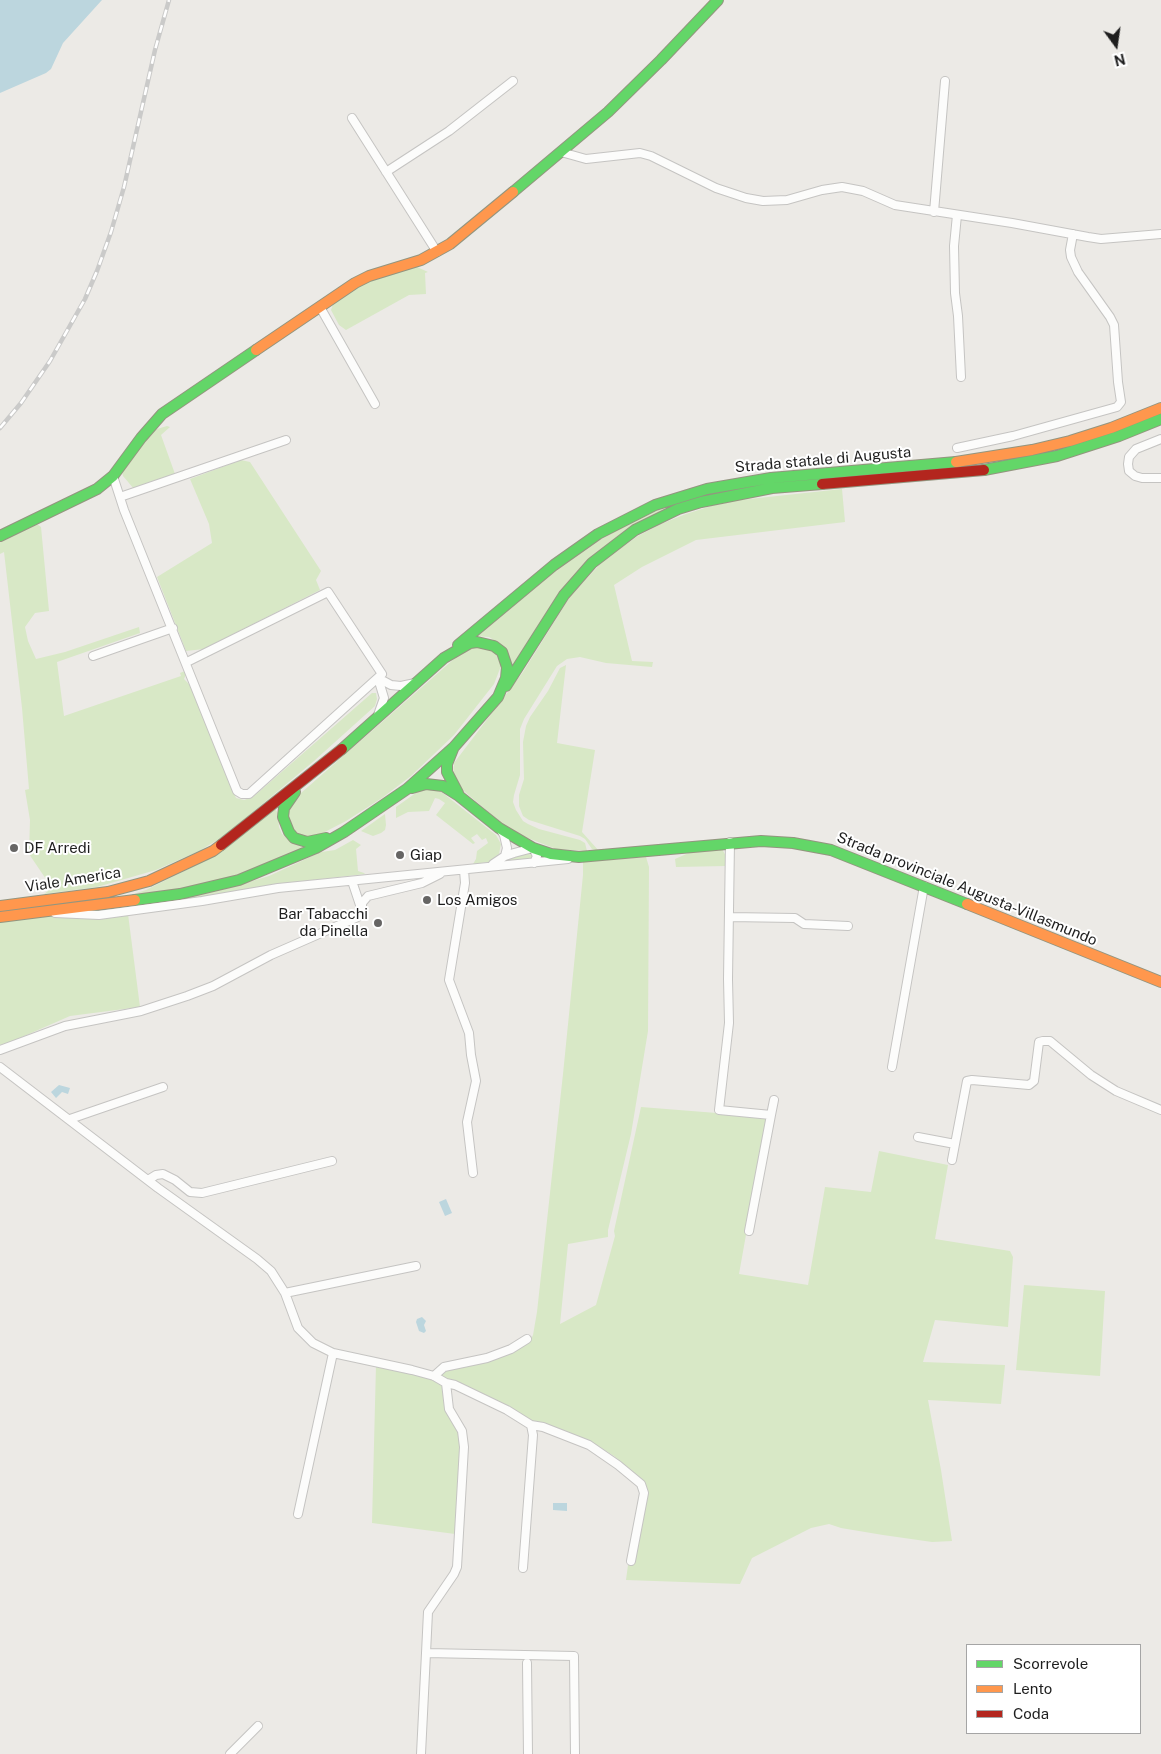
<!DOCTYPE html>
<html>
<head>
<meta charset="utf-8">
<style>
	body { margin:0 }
	#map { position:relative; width:1161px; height:1754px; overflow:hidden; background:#eceae6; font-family:"Public Sans",sans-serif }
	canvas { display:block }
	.legend { position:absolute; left:966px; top:1644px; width:175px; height:90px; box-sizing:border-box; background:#fff; border:1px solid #a5a5a5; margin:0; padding:6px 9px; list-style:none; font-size:15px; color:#1e1e1e }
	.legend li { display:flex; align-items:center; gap:10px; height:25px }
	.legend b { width:25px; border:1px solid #a5a5a5 }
	.north { position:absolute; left:1091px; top:20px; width:50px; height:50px; -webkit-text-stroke:4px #fff; paint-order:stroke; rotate:166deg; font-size:14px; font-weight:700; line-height:20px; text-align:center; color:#1e1e1e }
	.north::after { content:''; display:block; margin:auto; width:18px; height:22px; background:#1e1e1e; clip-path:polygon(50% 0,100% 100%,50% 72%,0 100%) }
</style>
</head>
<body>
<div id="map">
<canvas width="1161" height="1754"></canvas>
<ul class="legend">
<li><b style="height:6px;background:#63d668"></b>Scorrevole</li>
<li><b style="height:6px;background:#ff974d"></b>Lento</li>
<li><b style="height:6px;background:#b3261e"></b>Coda</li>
</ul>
<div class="north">N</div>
</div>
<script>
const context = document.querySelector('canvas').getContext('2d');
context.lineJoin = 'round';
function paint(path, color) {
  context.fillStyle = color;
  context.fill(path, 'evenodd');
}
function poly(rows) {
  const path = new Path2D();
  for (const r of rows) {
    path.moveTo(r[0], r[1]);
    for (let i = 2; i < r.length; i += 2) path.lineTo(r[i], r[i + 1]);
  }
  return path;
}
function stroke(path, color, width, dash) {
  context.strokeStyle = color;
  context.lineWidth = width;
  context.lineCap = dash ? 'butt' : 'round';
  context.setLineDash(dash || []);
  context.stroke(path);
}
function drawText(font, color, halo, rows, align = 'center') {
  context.font = font + ' "Public Sans",sans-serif';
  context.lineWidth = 4;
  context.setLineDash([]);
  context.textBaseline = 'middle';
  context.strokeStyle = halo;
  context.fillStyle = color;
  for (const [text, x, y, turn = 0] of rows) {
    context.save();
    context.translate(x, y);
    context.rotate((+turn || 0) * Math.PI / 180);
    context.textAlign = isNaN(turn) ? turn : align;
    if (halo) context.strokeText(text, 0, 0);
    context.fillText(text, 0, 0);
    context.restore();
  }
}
const grass = poly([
	[417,267,428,272,425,273,426,294,409,295,346,330,339,325,331,310,334,301,364,284,381,277],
	[167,426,170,427,161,435,175,474,134,489,123,476,122,472,147,435,157,429],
	[241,460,250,462,321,571,316,580,320,590,204,649,186,651,157,577,212,543,209,524,190,479],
	[842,489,845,522,696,540,642,567,614,585,632,661,653,662,652,667,606,663,580,657,567,659,557,666,524,719,520,729,520,775,514,795,513,802,516,810,523,821,528,824,539,829,580,840,585,843,587,851,556,849,520,835,504,825,459,787,453,776,454,763,523,672,571,595,605,559,638,536,661,524,686,514,711,506,740,500],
	[694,497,695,499,649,517,626,530,598,552,560,592,514,666,509,661,503,647,497,642,489,637,476,636,537,582,582,550,643,516],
	[37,524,41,527,49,611,35,613,25,627,28,641,36,659,65,652,139,627,140,633,57,662,64,716,181,676,180,673,185,671,186,674,184,679,190,685,236,798,244,800,253,797,372,693,376,693,377,699,375,706,314,761,224,836,199,851,156,870,97,887,44,894,52,888,29,854,30,820,25,790,29,789,22,708,4,552,0,554,0,541,18,531],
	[472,646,489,648,496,654,501,666,494,684,454,735,411,776,382,798,346,821,317,836,310,837,297,835,289,826,288,812,293,800,462,652],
	[566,665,557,743,595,750,582,832,599,851,592,849,585,839,580,836,529,820,523,816,519,806,519,795,524,779,523,742,526,726,530,717,548,691,560,668],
	[423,788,439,790,496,835,501,844,499,854,489,862,473,864,476,859,477,851,488,843,486,838,482,840,477,834,471,838,475,843,473,844,436,815,445,803,439,799,435,798,429,811,408,812,396,818,396,807],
	[275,809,278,813,279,827,282,834,289,840,302,847,301,851,253,870,206,884,158,892,133,894,146,890,198,864,215,853],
	[385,814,386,825,385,830,381,833,373,836,361,831],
	[353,840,361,845,356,849,358,871,364,873,365,874,270,885,204,899,101,912,87,911,173,900,222,890,269,876,321,852,335,850],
	[722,849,726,856,726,866,676,867,675,859,691,852],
	[525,853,532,855,533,859,507,863,506,861,507,859],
	[646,857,649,867,648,1031,631,1134,608,1230,608,1237,568,1244,560,1324,596,1305,615,1236,614,1231,641,1107,767,1117,739,1274,808,1285,825,1187,871,1192,879,1151,948,1165,935,1239,1010,1251,1013,1257,1008,1327,935,1320,923,1362,1005,1365,1001,1404,928,1400,941,1470,952,1541,932,1542,883,1535,841,1528,829,1524,811,1528,752,1558,740,1584,626,1580,628,1565,634,1564,648,1495,644,1482,614,1456,593,1443,528,1419,439,1375,445,1368,522,1346,531,1339,533,1335,537,1312,563,1074,583,875,583,862],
	[128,914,140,1007,70,1016,13,1041,0,1045,0,921,55,916],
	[1024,1285,1105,1291,1100,1376,1016,1370],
	[376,1365,434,1380,439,1382,443,1388,458,1429,461,1446,455,1534,372,1523]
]);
const water = poly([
	[0,0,102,0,63,43,51,69,46,73,0,93],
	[59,1085,70,1088,68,1094,62,1092,56,1098,51,1092],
	[446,1199,452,1213,445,1216,439,1202],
	[422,1317,426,1321,424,1325,426,1331,424,1333,419,1331,416,1322,417,1319],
	[553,1503,567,1503,567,1511,553,1510]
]);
const street = poly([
	[352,118,437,252],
	[561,152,586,159,640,153,651,156,716,188,746,198,763,201,787,200,822,190,842,187,863,191,895,205,1012,223,1088,237,1101,239,1161,234],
	[386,172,449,131,513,81],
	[934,212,945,81],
	[957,215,954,246,955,293,958,316,961,377],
	[320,307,375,404],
	[1161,439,1136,449,1129,457,1128,464,1129,471,1135,476,1142,478,1161,478],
	[957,448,1013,436,1117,407,1121,402,1118,382,1114,325,1110,317,1078,272,1071,257,1070,250,1073,234],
	[113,476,124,510,237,791,242,794,249,794,382,674,328,592,187,662],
	[120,497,286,440],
	[93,656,173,628],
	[378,678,384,698,378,715],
	[378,678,391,685,401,686,415,683],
	[730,842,728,979,729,1023,719,1110,771,1115,749,1231],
	[505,856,514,853,533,848,537,856,534,863],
	[493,864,505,856,507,848,504,835,500,829],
	[464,870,465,883,449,980,469,1033,471,1055,476,1081,467,1122,473,1173],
	[362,909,362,903,368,896,422,883,440,874],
	[55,913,99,915,202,901,278,888,568,859],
	[729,917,795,918,804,924,848,926],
	[0,1050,65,1026,141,1011,187,996,213,986,271,955,360,916,362,911,352,881],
	[0,1067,158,1188,257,1259,271,1271,285,1293,298,1328,313,1343,333,1353,412,1370,434,1376,446,1383,449,1409,462,1431,464,1447,457,1567,454,1574,428,1612,426,1653,574,1656,575,1754],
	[892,1067,924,886],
	[771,1115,774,1100],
	[70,1119,163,1087],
	[918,1137,955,1144],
	[952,1160,967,1081,972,1080,1029,1085,1034,1081,1039,1042,1043,1041,1050,1041,1091,1075,1116,1091,1161,1110],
	[148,1180,156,1175,163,1174,175,1180,190,1192,202,1193,332,1161],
	[285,1293,416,1266],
	[434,1376,444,1367,487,1358,511,1349,527,1339],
	[446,1383,455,1385,507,1410,531,1425,533,1435,523,1568],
	[531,1425,543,1427,589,1445,618,1465,641,1484,644,1493,631,1561],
	[298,1514,333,1353],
	[527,1663,528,1754],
	[230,1754,258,1726],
	[421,1754,426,1653]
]);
const fast = poly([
	[513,192,608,112,661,60,718,0],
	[984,470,1057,456,1119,436,1161,419],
	[0,536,97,489,113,476,141,438,162,414,256,350],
	[458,645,554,565,598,534,655,505,707,489,771,478,956,462],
	[506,686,564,595,592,563,635,530,678,509,701,502,772,488,822,484],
	[453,749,447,764,447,772,458,793],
	[412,788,426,784,443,786,459,796,499,828,533,848,551,854,579,857,761,841,793,843,831,850,967,904],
	[295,792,284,808,283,817,289,832,294,838,307,842,326,838],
	[135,900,180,894,239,880,316,848,344,832,407,789,454,747,498,697,506,678,507,667,502,652,494,646,477,642,470,643,444,658,342,749]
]);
const slow = poly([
	[256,350,355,283,369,276,421,260,450,244,513,192],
	[956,462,1032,450,1070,441,1111,428,1161,408],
	[967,904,1161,982],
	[0,906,108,892,149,881,213,851,221,845],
	[0,917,135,900]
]);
const jam = poly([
	[822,484,984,470],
	[221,845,342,749]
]);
const rail = poly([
	[0,428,21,403,50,361,85,299,97,271,111,232,124,187,155,50,169,0]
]);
const markers = [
	[14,848,5,"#666564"],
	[400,855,5,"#666564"],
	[427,900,5,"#666564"],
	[378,923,5,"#666564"]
];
const streetNames = [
	["Strada statale di Augusta",823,460,-5],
	["Viale America",73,880,-9],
	["Strada provinciale Augusta-Villasmundo",967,889,22]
];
const poiNames = [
	["DF Arredi",24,848],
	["Giap",410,855],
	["Los Amigos",437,900],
	["Bar Tabacchi",368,914,"right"],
	["da Pinella",368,931,"right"]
];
paint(grass, '#d8e8c6');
paint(water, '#bcd6de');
stroke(street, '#c5c4c2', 10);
stroke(fast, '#93957f', 12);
stroke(slow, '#93957f', 12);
stroke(jam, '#93957f', 12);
stroke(street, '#fcfcfb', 8);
stroke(fast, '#63d668', 10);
stroke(slow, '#ff974d', 10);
stroke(jam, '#b3261e', 10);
stroke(rail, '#cacac9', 4.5);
stroke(rail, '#fff', 2.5, [8]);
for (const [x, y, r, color] of markers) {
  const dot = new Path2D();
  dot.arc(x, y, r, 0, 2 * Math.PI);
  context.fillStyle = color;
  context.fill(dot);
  stroke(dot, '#fff', 2);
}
drawText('15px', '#1e1e1e', '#fff', streetNames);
drawText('15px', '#1e1e1e', '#fff', poiNames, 'left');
</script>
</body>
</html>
